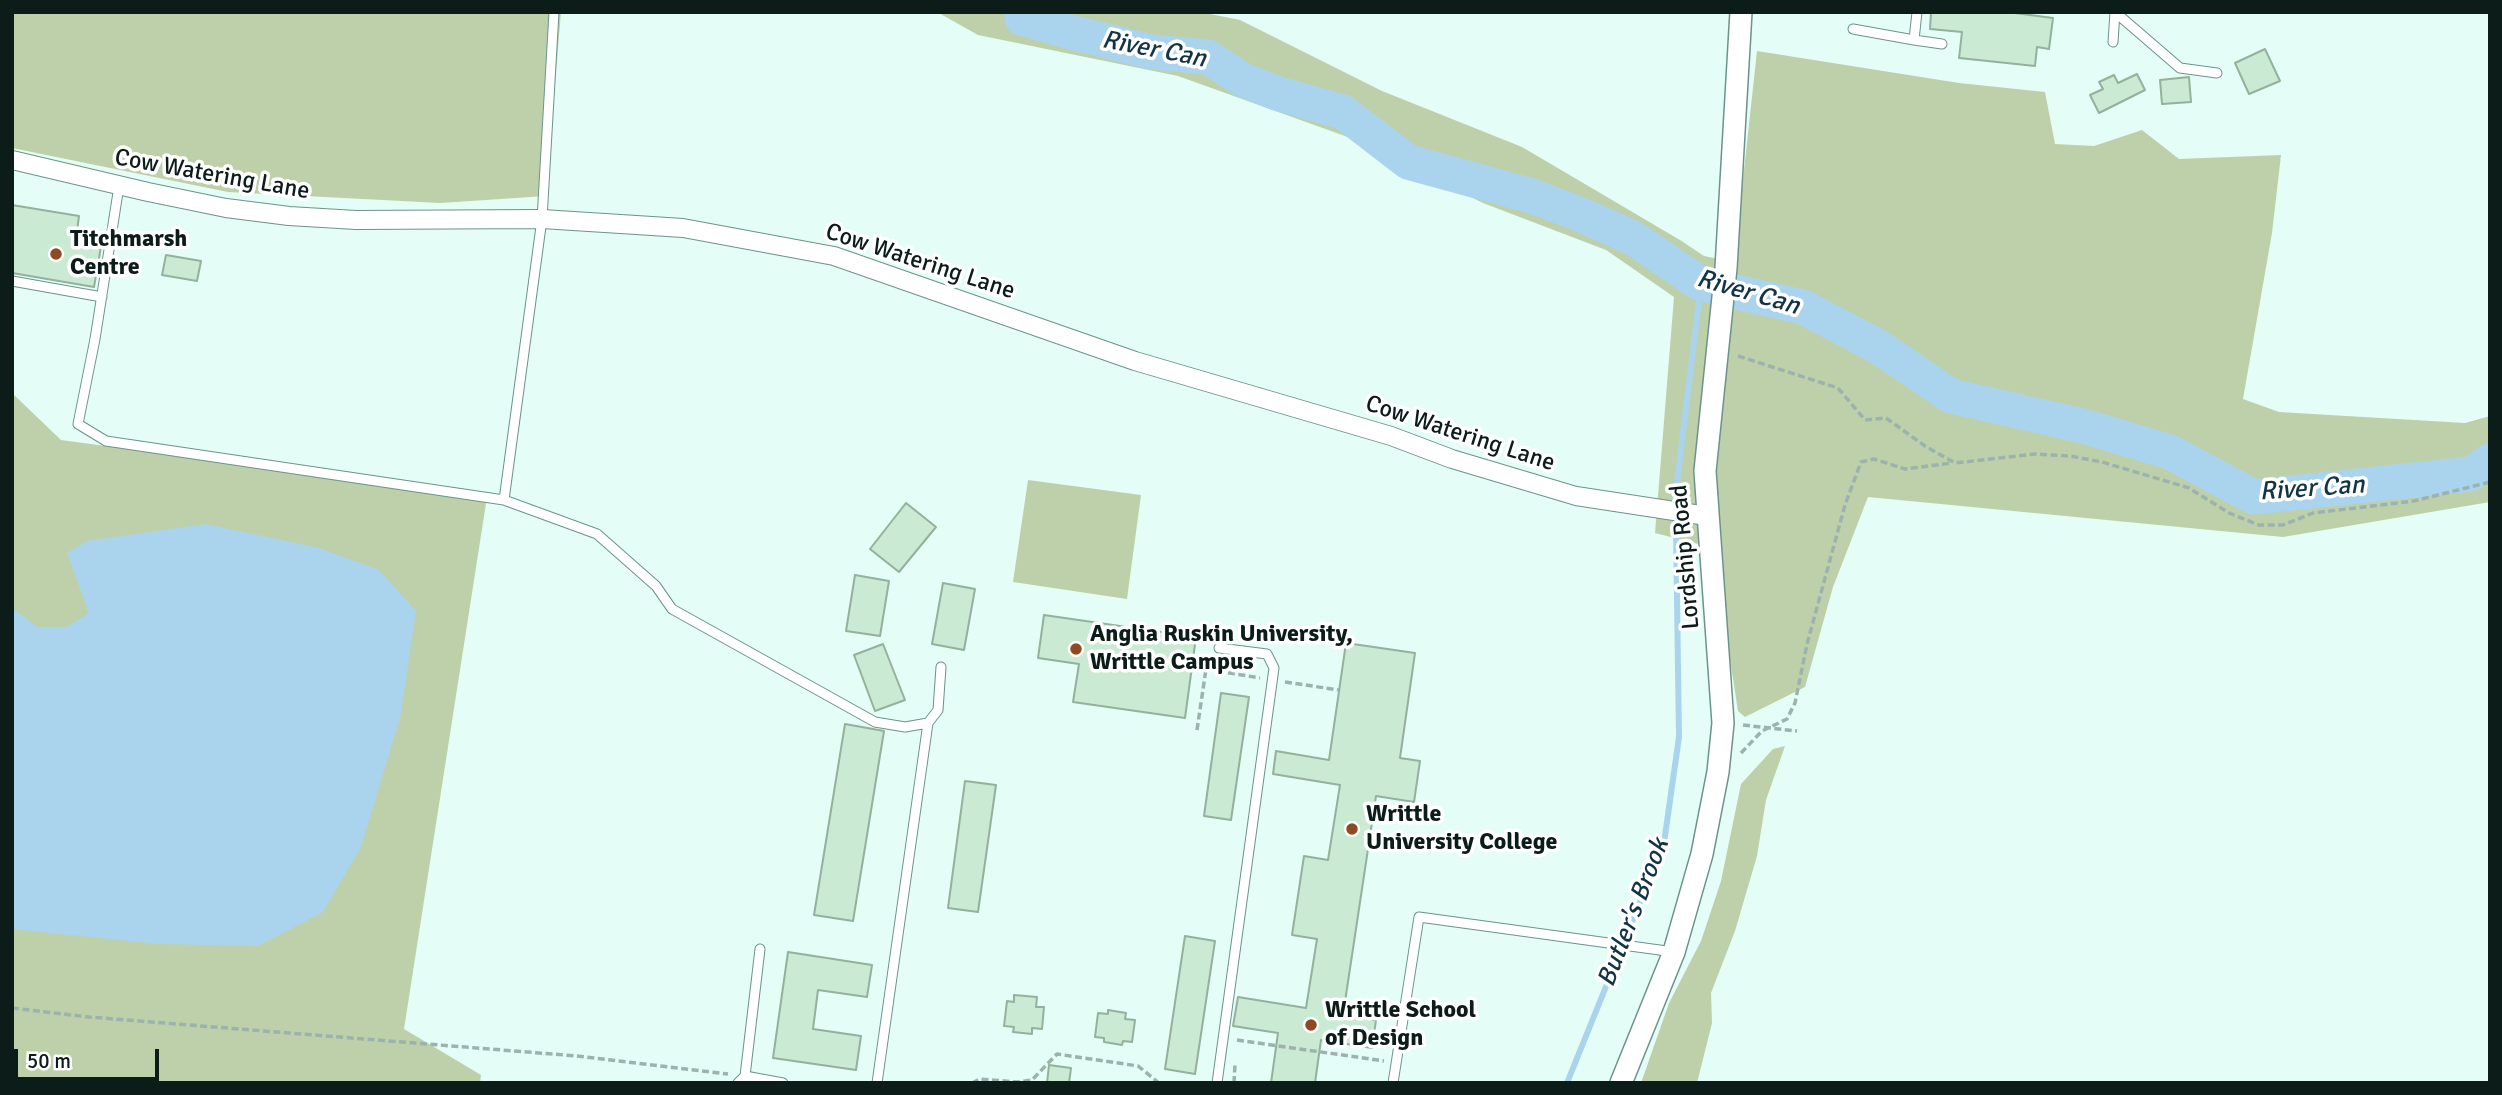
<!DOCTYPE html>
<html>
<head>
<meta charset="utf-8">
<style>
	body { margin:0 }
	#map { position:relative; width:2502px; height:1095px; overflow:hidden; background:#e4fdf7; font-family:Signika,sans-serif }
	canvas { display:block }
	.frame { position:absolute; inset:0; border:14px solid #0c1c19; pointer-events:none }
	.scale { position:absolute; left:14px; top:1049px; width:145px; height:32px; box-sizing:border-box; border:4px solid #0c1c19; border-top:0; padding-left:9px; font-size:21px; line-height:24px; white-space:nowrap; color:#0c1c19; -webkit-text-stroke:5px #fff; paint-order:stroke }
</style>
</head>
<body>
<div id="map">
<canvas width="2502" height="1095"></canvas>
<div class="frame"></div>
<div class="scale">50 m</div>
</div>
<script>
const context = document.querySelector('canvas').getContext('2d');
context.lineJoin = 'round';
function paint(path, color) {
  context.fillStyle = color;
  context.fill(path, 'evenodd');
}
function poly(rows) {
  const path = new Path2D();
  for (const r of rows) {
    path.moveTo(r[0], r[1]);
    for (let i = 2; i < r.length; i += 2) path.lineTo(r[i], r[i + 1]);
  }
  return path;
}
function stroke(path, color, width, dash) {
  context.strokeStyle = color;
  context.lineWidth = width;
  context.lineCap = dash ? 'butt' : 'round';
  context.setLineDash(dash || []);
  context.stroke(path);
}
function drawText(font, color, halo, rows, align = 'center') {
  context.font = font + ' Signika,sans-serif';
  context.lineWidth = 7;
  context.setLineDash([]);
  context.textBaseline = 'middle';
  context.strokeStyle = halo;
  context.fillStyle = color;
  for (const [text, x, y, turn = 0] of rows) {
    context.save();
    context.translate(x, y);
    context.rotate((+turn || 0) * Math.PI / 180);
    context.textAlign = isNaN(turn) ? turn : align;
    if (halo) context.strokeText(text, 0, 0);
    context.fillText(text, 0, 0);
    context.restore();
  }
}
const green = poly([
	[12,12,561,12,546,196,440,203,228,192,12,148],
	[937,12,1200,12,1240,20,1382,91,1522,147,1680,240,1704,256,1734,262,1757,51,1959,83,2045,92,2055,144,2094,146,2142,130,2179,159,2281,155,2272,233,2243,399,2279,412,2465,423,2490,416,2490,502,2283,537,1868,497,1833,587,1805,687,1745,717,1738,711,1723,615,1718,549,1655,533,1674,297,1606,250,1483,203,1356,140,1178,76,978,35],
	[12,393,61,440,487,497,404,1029,481,1075,480,1083,12,1083],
	[1028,480,1141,495,1127,599,1013,582],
	[1785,746,1766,800,1757,856,1735,931,1711,993,1712,1023,1697,1083,1641,1083,1669,1003,1701,941,1721,881,1741,784,1773,749]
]);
const water = poly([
	[206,524,319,548,379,570,416,611,400,718,361,847,323,912,258,946,160,944,12,929,12,608,37,627,66,627,89,613,67,553,87,541]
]);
const stream = poly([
	[1675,499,1701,284],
	[1567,1083,1664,843,1679,737,1676,529]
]);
const river = poly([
	[1022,12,1022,18,1074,33,1152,52,1208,57,1243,80,1279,94,1343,112,1408,162,1532,196,1579,214,1633,238,1701,284,1803,307,1877,346,1951,396,2083,426,2170,452,2254,497,2471,474,2490,461]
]);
const building = poly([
	[1931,12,2007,12,2053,18,2049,49,2037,47,2035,66,1959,58,1962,32,1930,29,1931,12],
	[2265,49,2280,81,2249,94,2235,63,2265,49],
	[2137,74,2145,90,2099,113,2090,95,2103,89,2099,82,2114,75,2118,83,2137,74],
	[2189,77,2191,102,2162,104,2160,80,2189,77],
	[12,205,79,216,77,231,103,235,94,287,12,273,12,205],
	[166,255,201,261,197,281,162,275,166,255],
	[906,503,936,527,899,572,870,549,906,503],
	[855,575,889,581,880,636,846,631,855,575],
	[943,583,975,589,964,650,932,644,943,583],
	[1044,615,1196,637,1185,718,1073,702,1079,664,1038,658,1044,615],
	[1346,643,1415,653,1400,758,1420,761,1414,802,1376,796,1343,1015,1376,1020,1372,1048,1321,1040,1315,1083,1271,1083,1278,1033,1233,1026,1238,997,1306,1008,1317,939,1292,935,1304,856,1328,860,1340,785,1273,774,1276,751,1329,760,1346,643],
	[883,644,905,700,875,711,854,655,883,644],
	[1221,693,1249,697,1231,820,1204,816,1221,693],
	[845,724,884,731,853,921,814,915,845,724],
	[965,781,996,785,978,912,948,908,965,781],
	[1185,936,1215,941,1195,1074,1165,1069,1185,936],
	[788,952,872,965,867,997,818,990,813,1029,861,1036,856,1070,773,1058,788,952],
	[1014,995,1037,997,1036,1007,1044,1007,1042,1029,1032,1028,1032,1034,1013,1032,1014,1027,1004,1026,1007,1001,1014,1002,1014,995],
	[1108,1010,1126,1013,1125,1019,1135,1020,1132,1042,1123,1041,1122,1045,1104,1042,1104,1038,1095,1037,1098,1013,1108,1014,1108,1010],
	[1049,1065,1071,1068,1069,1083,1047,1083,1049,1065]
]);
const path = poly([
	[1738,356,1838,388,1865,420,1886,418,1925,446,1955,463,2035,454,2070,456,2102,462,2189,488,2229,513,2259,525,2283,525,2313,513,2414,501,2490,482],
	[1285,682,1339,690],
	[1743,725,1797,731],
	[1197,730,1206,669,1260,678],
	[1741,753,1762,731,1787,719,1795,703,1807,644,1845,505,1861,462,1874,459,1905,469,1952,463],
	[12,1008,89,1017,577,1056,728,1074],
	[1237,1040,1384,1061],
	[972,1083,980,1079,1017,1082,1032,1080,1057,1054,1138,1066,1159,1083],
	[1234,1083,1235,1064]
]);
const service = poly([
	[554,12,542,219,504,500,597,534,656,586,672,609,875,722,905,727,928,723,938,710,941,667],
	[2115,12,2180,68,2217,73],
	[1853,29,1914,40,1917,12],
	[1914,40,1942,44],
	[2113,42,2115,12],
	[119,186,95,339,78,424,106,441,504,500],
	[12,281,102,297],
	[745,1076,783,1083],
	[738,1083,745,1076,760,949],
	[877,1083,928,723],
	[1217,1083,1274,668,1267,654,1219,648],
	[1393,1083,1419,917,1674,952]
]);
const minor = poly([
	[12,160,148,192,226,208,289,216,356,220,542,219,683,228,834,256,1135,361,1391,436,1452,459,1576,496,1707,516]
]);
const tertiary = poly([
	[1621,1083,1674,952,1702,854,1718,772,1723,723,1705,471,1726,268,1741,12]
]);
const markers = [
	[56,254,7,"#904a22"],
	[1076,649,7,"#904a22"],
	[1352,829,7,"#904a22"],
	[1311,1025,7,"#904a22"]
];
const streetNames = [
	["Cow Watering Lane",212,175,10],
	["Cow Watering Lane",920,262,18],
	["Cow Watering Lane",1460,434,18],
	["Lordship Road",1686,557,-95]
];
const poiNames = [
	["Titchmarsh",70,240],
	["Centre",70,268],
	["Anglia Ruskin University,",1090,635],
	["Writtle Campus",1090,663],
	["Writtle",1366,815],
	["University College",1366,843],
	["Writtle School",1325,1011],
	["of Design",1325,1039]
];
const waterNames = [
	["River Can",1154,50,11],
	["River Can",1748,293,16],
	["River Can",2312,489,-4],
	["Butler's Brook",1634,913,-69]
];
paint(green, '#bed0aa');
paint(water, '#aad4ed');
stroke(stream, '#aad4ed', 6);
stroke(river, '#aad4ed', 35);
paint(building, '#caead3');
stroke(building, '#93b19b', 2);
stroke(service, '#6c938b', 11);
stroke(minor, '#6c938b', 20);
stroke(tertiary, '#6c938b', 24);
stroke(path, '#9cb2ad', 3.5, [7, 3.5]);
stroke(service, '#fff', 9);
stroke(minor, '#fff', 18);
stroke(tertiary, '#fff', 21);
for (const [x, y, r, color] of markers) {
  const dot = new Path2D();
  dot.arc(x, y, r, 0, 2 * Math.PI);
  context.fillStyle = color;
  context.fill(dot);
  stroke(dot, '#fff', 2.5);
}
drawText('24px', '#0c1c19', '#fff', streetNames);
drawText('bold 24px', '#0c1c19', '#fff', poiNames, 'left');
drawText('italic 26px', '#113546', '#fff', waterNames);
</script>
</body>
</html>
